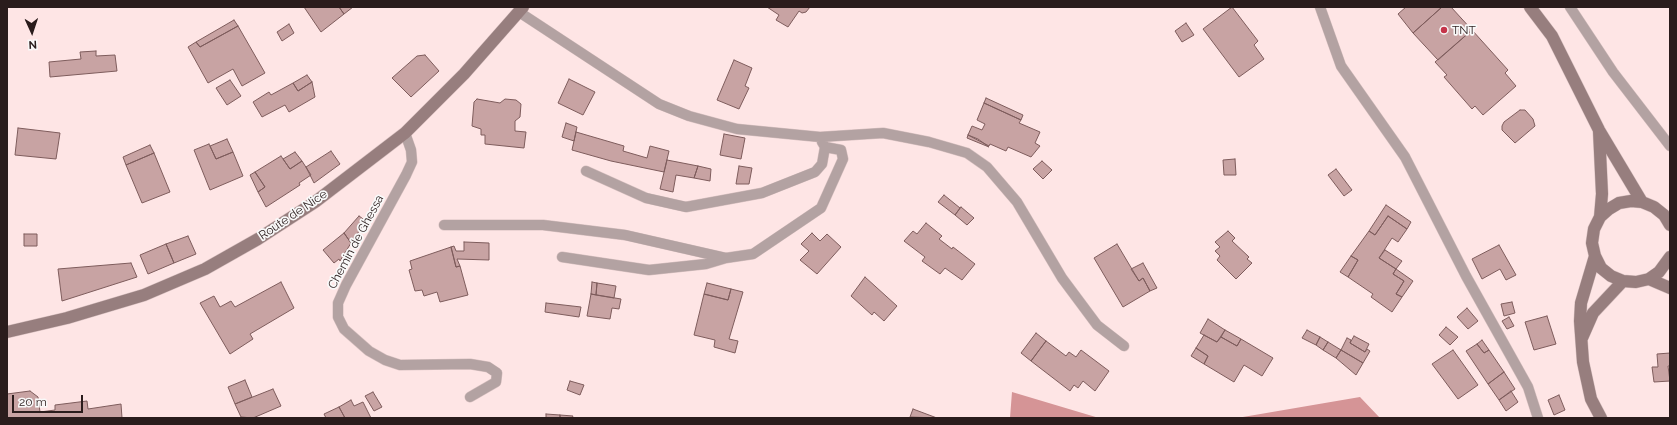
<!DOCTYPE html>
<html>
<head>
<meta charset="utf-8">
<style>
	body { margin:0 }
	#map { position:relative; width:1677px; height:425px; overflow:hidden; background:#fee5e5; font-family:Raleway,sans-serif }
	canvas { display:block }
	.frame { position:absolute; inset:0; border:8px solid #2a1c1c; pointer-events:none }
	.north { position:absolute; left:12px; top:12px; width:40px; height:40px; -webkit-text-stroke:3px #f9f9f9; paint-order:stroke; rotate:177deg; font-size:11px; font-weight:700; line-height:16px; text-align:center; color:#2a1c1c }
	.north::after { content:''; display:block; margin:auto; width:14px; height:18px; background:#2a1c1c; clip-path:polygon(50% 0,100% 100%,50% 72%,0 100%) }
	.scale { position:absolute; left:12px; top:395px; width:71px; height:18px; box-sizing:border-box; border:2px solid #2a1c1c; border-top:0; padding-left:5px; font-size:12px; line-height:14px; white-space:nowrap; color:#2a1c1c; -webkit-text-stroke:3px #f9f9f9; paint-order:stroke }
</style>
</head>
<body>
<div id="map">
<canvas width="1677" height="425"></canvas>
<div class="frame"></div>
<div class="north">N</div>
<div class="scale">20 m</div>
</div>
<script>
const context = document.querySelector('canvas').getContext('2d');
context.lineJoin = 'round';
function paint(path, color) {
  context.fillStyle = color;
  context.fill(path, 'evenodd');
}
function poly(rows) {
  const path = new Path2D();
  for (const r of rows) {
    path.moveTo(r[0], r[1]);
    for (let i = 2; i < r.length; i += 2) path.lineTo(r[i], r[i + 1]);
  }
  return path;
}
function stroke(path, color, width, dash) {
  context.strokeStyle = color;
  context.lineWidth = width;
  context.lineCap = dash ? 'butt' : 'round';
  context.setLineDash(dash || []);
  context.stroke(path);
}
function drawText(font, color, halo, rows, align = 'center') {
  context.font = font + ' Raleway,sans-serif';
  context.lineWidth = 3.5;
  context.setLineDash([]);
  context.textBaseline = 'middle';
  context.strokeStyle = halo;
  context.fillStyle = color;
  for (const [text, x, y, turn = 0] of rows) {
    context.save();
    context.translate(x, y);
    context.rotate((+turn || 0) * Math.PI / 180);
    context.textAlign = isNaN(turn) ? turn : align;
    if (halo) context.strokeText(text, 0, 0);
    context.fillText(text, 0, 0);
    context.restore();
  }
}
const forest = poly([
	[1012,392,1099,418,1010,418],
	[1360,397,1380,418,1237,418]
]);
const building = poly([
	[304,7,339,7,344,14,321,32,304,7],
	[339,7,353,7,344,14,339,7],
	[767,7,810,7,806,12,802,13,799,11,788,27,776,20,779,15,767,7],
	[1232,7,1258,41,1254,45,1264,59,1239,77,1203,29,1232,7],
	[1406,7,1442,7,1413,33,1398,14,1406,7],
	[1442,7,1451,7,1472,30,1438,60,1413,33,1442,7],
	[234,20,238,26,200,47,196,42,234,20],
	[1186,23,1194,35,1182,42,1175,31,1186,23],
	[289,24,294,33,282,41,277,32,289,24],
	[238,26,265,73,242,86,233,69,208,83,188,47,196,42,200,47,238,26],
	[1472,30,1508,70,1505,73,1516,86,1483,115,1475,106,1472,109,1444,77,1447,75,1435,62,1472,30],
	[96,51,96,56,115,55,117,71,50,77,49,62,81,59,80,52,96,51],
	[425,55,439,71,411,97,392,78,417,56,425,55],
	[734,60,752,68,745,86,749,88,739,109,717,100,734,60],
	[307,75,312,82,298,91,293,83,307,75],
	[569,79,595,92,583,115,558,103,569,79],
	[230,80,241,96,227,105,216,88,230,80],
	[312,82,315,97,289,112,285,105,262,117,253,102,269,92,271,95,293,83,298,91,312,82],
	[986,98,1023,115,1021,120,984,103,986,98],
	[477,99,500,103,505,99,516,100,521,104,520,117,515,121,515,131,526,132,524,148,485,144,485,135,481,135,481,129,472,126,474,102,477,99],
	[984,103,1021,120,1019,123,1040,132,1035,143,1040,146,1031,157,1008,147,1006,151,990,144,989,146,968,135,972,126,982,130,985,124,977,120,984,103],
	[1520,110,1525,110,1533,119,1535,126,1515,143,1502,130,1502,126,1504,122,1520,110],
	[566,123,577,127,574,141,562,137,566,123],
	[18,128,60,133,56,159,15,155,18,128],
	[576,132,624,146,623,151,647,158,650,146,669,151,664,172,611,161,572,150,576,132],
	[724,134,745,138,741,159,720,155,724,134],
	[968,135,978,139,989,147,967,138,968,135],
	[227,139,233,152,216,159,210,146,227,139],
	[209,144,216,159,233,152,243,176,210,190,194,150,209,144],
	[150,145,154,153,126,165,123,157,150,145],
	[331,151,340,164,314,183,306,167,331,151],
	[295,152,302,161,290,169,283,159,295,152],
	[154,153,170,192,142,203,126,165,154,153],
	[281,156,290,169,302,161,311,175,299,183,300,185,266,207,258,192,265,187,255,172,281,156],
	[1235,159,1236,175,1224,175,1223,160,1235,159],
	[667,160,698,166,694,178,676,175,673,192,660,189,667,160],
	[1042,161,1052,170,1043,179,1033,169,1042,161],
	[698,166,711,169,710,181,694,178,698,166],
	[739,166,752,168,749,184,736,184,739,166],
	[1336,169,1352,190,1344,196,1328,175,1336,169],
	[255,172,265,187,258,192,250,175,255,172],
	[944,195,960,208,955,215,938,202,944,195],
	[1386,205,1411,222,1407,229,1388,216,1375,235,1369,231,1386,205],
	[961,207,974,218,967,225,955,215,961,207],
	[359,216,366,221,351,243,344,233,359,216],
	[1388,216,1407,229,1398,242,1392,238,1379,258,1396,269,1393,274,1404,281,1396,294,1402,297,1392,312,1371,297,1373,294,1348,277,1358,260,1351,256,1369,231,1375,235,1388,216],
	[926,223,942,236,939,239,952,249,953,247,975,264,962,280,945,268,940,274,922,261,925,257,904,241,913,231,917,234,926,223],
	[1228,231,1235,238,1232,241,1249,257,1247,259,1252,263,1236,279,1217,260,1220,256,1215,251,1220,247,1215,242,1228,231],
	[344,233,351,243,340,261,339,259,334,263,323,250,344,233],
	[812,233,820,241,827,234,841,247,817,274,800,260,809,251,801,244,812,233],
	[24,234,37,234,37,246,24,246,24,234],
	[188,236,196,254,174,263,166,244,188,236],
	[464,242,489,243,489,260,457,259,460,266,456,267,451,247,454,246,456,251,464,251,464,242],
	[166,244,174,263,148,274,140,255,166,244],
	[1117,244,1139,281,1143,278,1150,291,1123,307,1094,258,1117,244],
	[1499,245,1516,275,1506,280,1500,269,1482,279,1472,259,1499,245],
	[451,247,456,267,460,266,468,295,440,302,437,292,424,296,422,290,415,291,409,270,412,269,410,261,451,247],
	[1385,250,1402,261,1396,269,1379,258,1385,250],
	[1351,256,1358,260,1348,277,1340,272,1351,256],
	[131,263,137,277,62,301,58,269,131,263],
	[1143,263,1157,288,1150,291,1143,278,1139,281,1131,269,1143,263],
	[1396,269,1413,281,1402,297,1396,294,1404,281,1393,274,1396,269],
	[865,277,897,306,884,321,874,312,872,315,851,296,865,277],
	[281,282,294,308,250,334,253,339,230,354,200,303,214,296,220,307,231,301,235,307,281,282],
	[592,282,597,283,596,295,591,294,592,282],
	[597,283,616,286,614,298,596,295,597,283],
	[707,283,731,289,728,300,704,294,707,283],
	[731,289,743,292,729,339,738,341,735,353,714,347,715,340,694,335,704,294,728,300,731,289],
	[591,294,621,299,619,309,612,308,610,319,587,316,591,294],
	[1512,302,1515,313,1504,316,1501,304,1512,302],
	[546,303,581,307,579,317,545,312,546,303],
	[1467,308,1478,321,1468,329,1457,317,1467,308],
	[1547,316,1556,344,1534,350,1525,322,1547,316],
	[1509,317,1514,326,1507,329,1502,321,1509,317],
	[1208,319,1225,330,1217,342,1200,333,1208,319],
	[1446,327,1458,337,1450,345,1439,335,1446,327],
	[1225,330,1241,339,1237,346,1221,337,1225,330],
	[1307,330,1320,337,1316,345,1302,338,1307,330],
	[1036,333,1046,341,1031,361,1021,353,1036,333],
	[1204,335,1217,342,1221,337,1237,346,1241,339,1273,358,1262,376,1244,365,1234,382,1204,364,1208,356,1196,348,1204,335],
	[1354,336,1369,344,1365,352,1350,343,1354,336],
	[1320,337,1328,342,1323,350,1316,345,1320,337],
	[1347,338,1351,340,1350,343,1365,352,1367,349,1370,351,1363,363,1341,350,1347,338],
	[1482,340,1489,350,1484,353,1477,344,1482,340],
	[1046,341,1066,356,1069,352,1076,357,1081,350,1109,371,1095,391,1083,381,1078,388,1074,385,1070,391,1031,361,1046,341],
	[1328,342,1341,350,1336,358,1323,350,1328,342],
	[1477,344,1484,353,1489,350,1504,372,1488,384,1466,351,1477,344],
	[1196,348,1208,356,1204,364,1191,356,1196,348],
	[1341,350,1363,363,1356,375,1336,358,1341,350],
	[1453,350,1478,385,1458,399,1432,364,1453,350],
	[1670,353,1670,366,1668,366,1670,381,1654,382,1652,367,1658,367,1657,354,1670,353],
	[1504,372,1515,389,1499,400,1488,384,1504,372],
	[245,380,252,397,235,404,228,387,245,380],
	[570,381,584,385,580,395,567,390,570,381],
	[273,389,281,406,253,418,241,417,235,404,273,389],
	[30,391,38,397,40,412,55,410,55,405,87,401,88,409,121,404,122,418,7,418,7,394,30,391],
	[1511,391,1518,402,1506,411,1499,400,1511,391],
	[373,392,382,407,374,411,365,396,373,392],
	[1559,395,1565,410,1554,415,1548,400,1559,395],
	[351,400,354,406,363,402,371,418,345,418,339,407,351,400],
	[339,407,345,418,326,418,324,414,339,407],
	[913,409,937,418,910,417,913,409],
	[546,414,560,415,560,418,546,418,546,414],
	[560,415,573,416,572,418,560,418,560,415]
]);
const service = poly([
	[1320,7,1341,66,1405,157,1466,276,1528,387,1538,418],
	[1570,7,1613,72,1670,146],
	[519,12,659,104,689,116,737,129,820,137,883,133,929,142,967,153,987,167,1017,202,1062,278,1097,325,1124,346],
	[405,133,411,150,412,162,406,175,346,285,338,303,338,317,344,329,369,351,385,360,400,365,470,364,488,367,497,373,496,382,470,397],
	[586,171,646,198,686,207,762,193,815,172,822,164,825,147,822,142],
	[444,225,543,225,625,235,726,258,753,254,821,208,843,159,841,150,825,147],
	[562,257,649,270,706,264,726,258]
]);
const secondary = poly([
	[1530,7,1552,36,1599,130,1642,202],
	[1599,131,1602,194,1600,217],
	[1670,225,1664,215,1654,207,1642,202,1631,201,1619,203,1609,209,1600,217,1594,229,1592,243,1595,256,1601,268,1611,276,1623,281,1636,282,1649,279,1659,272,1670,257],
	[1595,256,1581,303,1580,321,1583,362,1591,399,1601,418],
	[1649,279,1670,288],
	[7,332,67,318,144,295,205,269,258,239,315,202,405,133,464,74,523,7],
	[1582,338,1593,313,1623,281]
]);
const markers = [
	[1444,30,4,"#c53449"]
];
const poiNames = [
	["TNT",1452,30]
];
const streetNames = [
	["Route de Nice",293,215,-34],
	["Chemin de Ghessa",356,242,-62]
];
paint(forest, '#d59496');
paint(building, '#c8a3a3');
stroke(building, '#7e5c5c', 1);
stroke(service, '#d8c1c1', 11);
stroke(secondary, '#d8c1c1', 13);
stroke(service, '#b3a2a2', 10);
stroke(secondary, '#977e7e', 12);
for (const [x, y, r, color] of markers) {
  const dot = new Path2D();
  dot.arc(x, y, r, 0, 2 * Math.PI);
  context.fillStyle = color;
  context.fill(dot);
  stroke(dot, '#f9f9f9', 1.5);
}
drawText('12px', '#2a1c1c', '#f9f9f9', poiNames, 'left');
drawText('12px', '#2a1c1c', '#f9f9f9', streetNames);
</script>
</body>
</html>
